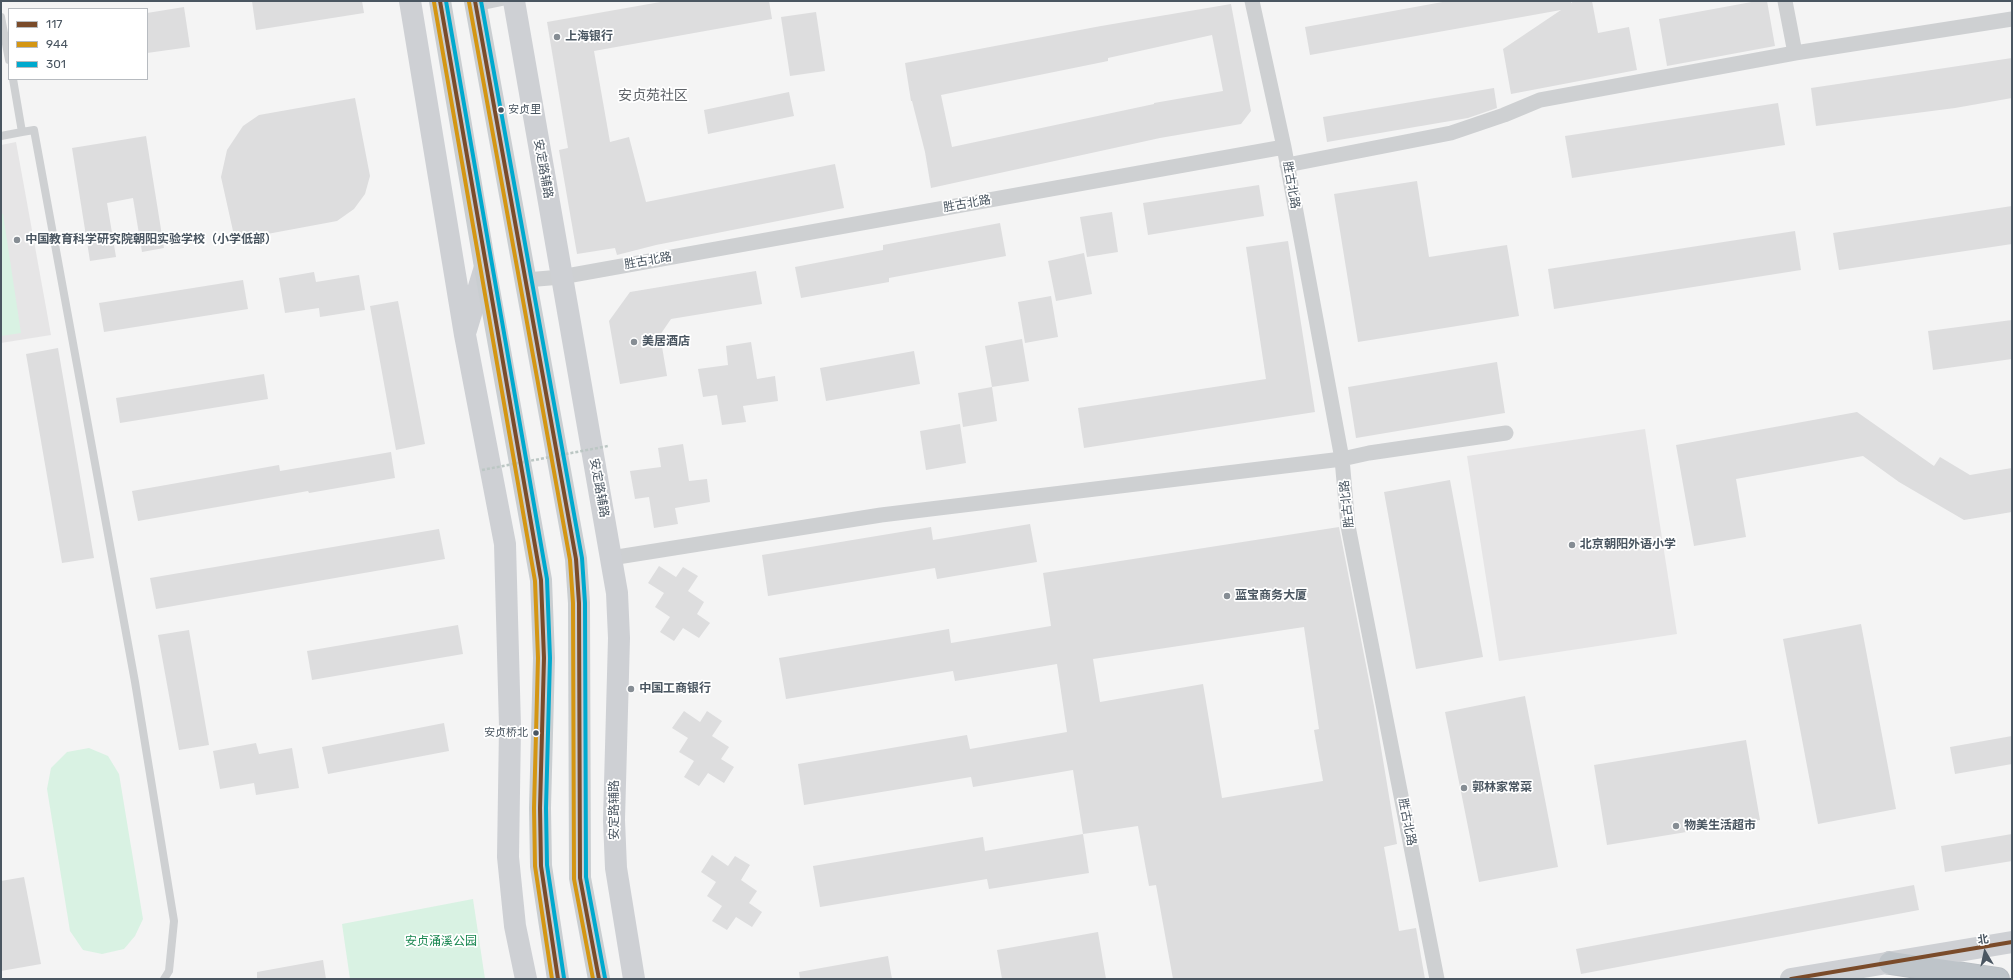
<!DOCTYPE html>
<html>
<head>
<meta charset="utf-8">
<style>
	body { margin:0 }
	#map { position:relative; width:2013px; height:980px; overflow:hidden; background:#f4f4f4; font-family:Rubik,"Noto Sans SC",sans-serif }
	canvas { display:block }
	.frame { position:absolute; inset:0; border:2px solid #4a5661; pointer-events:none }
	.legend { position:absolute; left:8px; top:8px; width:140px; height:72px; box-sizing:border-box; background:#fff; border:1px solid #b7bbc0; margin:0; padding:5px 7px; list-style:none; font-size:12px; color:#4a5661 }
	.legend li { display:flex; align-items:center; gap:8px; height:20px }
	.legend b { width:20px; border:1px solid #b7bbc0 }
	.north { position:absolute; left:1965px; top:932px; width:40px; height:40px; -webkit-text-stroke:3px #fff; paint-order:stroke; rotate:351deg; font-size:11px; font-weight:700; line-height:16px; text-align:center; color:#4a5661 }
	.north::after { content:''; display:block; margin:auto; width:14px; height:18px; background:#4a5661; clip-path:polygon(50% 0,100% 100%,50% 72%,0 100%) }
</style>
</head>
<body>
<div id="map">
<canvas width="2013" height="980"></canvas>
<div class="frame"></div>
<ul class="legend">
<li><b style="height:5px;background:#7a4b2a"></b>117</li>
<li><b style="height:5px;background:#d49613"></b>944</li>
<li><b style="height:5px;background:#00a9ce"></b>301</li>
</ul>
<div class="north">北</div>
</div>
<script>
const context = document.querySelector('canvas').getContext('2d');
context.lineJoin = 'round';
function paint(path, color) {
  context.fillStyle = color;
  context.fill(path, 'evenodd');
}
function poly(rows) {
  const path = new Path2D();
  for (const r of rows) {
    path.moveTo(r[0], r[1]);
    for (let i = 2; i < r.length; i += 2) path.lineTo(r[i], r[i + 1]);
  }
  return path;
}
function stroke(path, color, width, dash) {
  context.strokeStyle = color;
  context.lineWidth = width;
  context.lineCap = dash ? 'butt' : 'round';
  context.setLineDash(dash || []);
  context.stroke(path);
}
function drawText(font, color, halo, rows, align = 'center') {
  context.font = font + ' Rubik,"Noto Sans SC",sans-serif';
  context.lineWidth = 3.5;
  context.setLineDash([]);
  context.textBaseline = 'middle';
  context.strokeStyle = halo;
  context.fillStyle = color;
  for (const [text, x, y, turn = 0] of rows) {
    context.save();
    context.translate(x, y);
    context.rotate((+turn || 0) * Math.PI / 180);
    context.textAlign = isNaN(turn) ? turn : align;
    if (halo) context.strokeText(text, 0, 0);
    context.fillText(text, 0, 0);
    context.restore();
  }
}
const education = poly([
	[16,142,51,335,1,343,1,145],
	[1645,429,1677,634,1499,661,1467,456]
]);
const green = poly([
	[1,214,3,214,21,333,1,336],
	[89,748,108,756,119,774,143,919,135,936,124,949,102,954,83,950,70,931,47,789,51,768,67,752],
	[473,899,485,979,350,979,342,924]
]);
const building = poly([
	[252,1,362,1,364,13,256,30],
	[666,1,769,1,772,19,594,51,610,142,629,137,646,202,835,164,844,208,656,245,617,255,615,248,577,254,559,150,568,148,547,22],
	[1448,1,1571,1,1571,3,1574,1,1592,1,1598,33,1629,27,1637,70,1511,94,1503,49,1561,10,1310,55,1305,27],
	[1757,1,1767,1,1775,46,1667,66,1659,19],
	[1231,4,1251,111,1241,124,1160,138,931,188,925,152,912,101,911,101,905,63,1101,26],
	[1212,35,1223,91,1154,103,1154,104,952,147,941,95,1108,61,1108,58],
	[184,7,190,47,147,53,147,13],
	[816,12,825,71,790,76,781,17],
	[2012,58,2012,98,1955,108,1816,126,1811,88],
	[1494,88,1497,108,1468,118,1327,142,1323,117],
	[789,92,794,116,708,134,704,110],
	[355,98,370,176,365,194,354,209,337,221,235,240,221,177,227,150,243,126,259,115],
	[1778,103,1785,145,1572,178,1565,136],
	[146,136,164,248,142,252,133,198,107,203,116,257,90,261,72,148],
	[1417,181,1429,257,1507,245,1519,316,1358,342,1334,194],
	[1259,185,1264,216,1148,235,1143,203],
	[2012,206,2012,244,1839,270,1833,233],
	[1112,212,1118,252,1087,257,1080,217],
	[1000,223,1006,256,889,278,889,282,801,298,795,267,883,250,883,245],
	[1795,231,1801,270,1554,309,1548,269],
	[1288,241,1315,412,1084,448,1078,408,1266,379,1246,247],
	[1084,253,1092,294,1056,301,1048,261],
	[756,271,762,304,671,319,660,335,667,376,620,384,609,321,630,292],
	[314,272,316,282,359,275,365,310,320,317,319,308,285,313,279,278],
	[243,280,248,309,104,332,99,303],
	[1051,296,1058,337,1025,343,1018,302],
	[398,301,425,444,396,450,370,306],
	[2012,320,2012,359,1933,370,1928,331],
	[1022,339,1029,381,992,387,985,346],
	[751,342,757,379,775,376,778,401,743,406,746,422,722,425,717,395,703,397,698,369,728,365,726,346],
	[58,348,94,558,62,563,26,354],
	[914,351,920,384,826,401,820,368],
	[1497,362,1505,413,1356,438,1348,387],
	[264,374,268,399,120,423,116,398],
	[992,387,997,421,963,427,958,393],
	[1857,412,1934,466,1940,457,1970,475,2012,468,2012,512,1964,520,1899,482,1863,456,1736,479,1746,537,1694,546,1676,445],
	[960,424,966,463,926,470,920,431],
	[683,444,689,481,707,479,710,502,675,508,678,524,654,528,649,497,635,499,630,471,661,467,658,448],
	[391,452,395,478,309,493,308,491,138,521,132,491,279,465,280,471],
	[1450,480,1483,657,1416,669,1384,492],
	[1030,524,1037,562,937,579,935,568,768,596,762,555,931,527,933,540],
	[1339,527,1374,706,1397,844,1384,847,1399,931,1416,928,1425,979,1173,979,1156,885,1149,886,1138,826,1083,834,1073,770,973,787,971,777,804,805,798,764,967,735,970,749,1067,732,1057,664,955,681,953,671,786,699,779,658,949,629,951,643,1051,626,1043,573],
	[1304,627,1319,729,1314,730,1323,781,1222,798,1203,684,1100,702,1093,659],
	[439,529,445,559,156,609,150,578],
	[659,566,676,577,683,567,698,576,688,591,704,602,697,614,710,623,699,638,683,628,674,641,660,632,670,617,655,607,664,593,648,583],
	[1861,624,1896,809,1818,824,1783,639],
	[458,625,463,654,312,680,307,651],
	[189,630,209,745,179,750,158,635],
	[1525,696,1558,867,1479,882,1445,712],
	[684,711,700,722,707,711,722,721,712,736,729,747,721,759,734,767,724,783,708,773,699,786,684,777,694,761,679,752,688,738,672,728],
	[444,723,449,751,328,774,322,747],
	[2012,736,2012,764,1955,774,1950,747],
	[1746,740,1760,820,1607,845,1594,765],
	[256,743,259,754,292,748,299,788,256,795,254,783,220,789,213,751],
	[1083,834,1089,873,989,889,987,879,820,907,813,866,983,837,985,851],
	[2012,834,2012,861,1945,872,1941,846],
	[712,855,728,866,735,856,750,865,741,880,757,891,749,903,762,912,752,927,736,917,727,930,712,921,722,906,707,896,716,882,701,872],
	[24,877,41,964,1,971,1,881],
	[1914,885,1919,910,1581,974,1576,949],
	[1098,932,1106,979,1002,979,997,950],
	[888,956,892,979,800,979,799,972],
	[323,960,326,979,257,979,257,972]
]);
const lane = poly([
	[477,7,506,1],
	[1,17,9,60],
	[22,132,34,130,135,682,174,921,169,971,164,979],
	[1,136,22,132,13,79]
]);
const street = poly([
	[1252,1,1284,147],
	[1795,53,2012,19],
	[1287,165,1451,133,1504,115,1540,100,1795,53,1785,1],
	[526,280,561,277,1284,147,1342,459,1348,526,1437,979],
	[611,558,881,515,1342,459,1369,453,1506,433]
]);
const secondary = poly([
	[410,1,465,335,505,544,510,727,508,857,515,926,526,979],
	[514,1,617,593,619,638,614,820,616,868,634,979],
	[466,330,485,267],
	[1791,979,2012,942]
]);
const primary = poly([
	[440,1,485,267,541,580,544,658,540,808,541,866,558,979],
	[475,1,576,559,579,603,580,878,599,979]
]);
const highway = poly([
	[1890,963,1998,979]
]);
const pathBridge = poly([
	[482,470,608,446]
]);
const bus1 = poly([
	[440,1,541,580,544,658,540,808,541,866,558,979],
	[475,1,576,559,579,603,580,878,599,979],
	[1791,979,2012,942]
]);
const bus2 = poly([
	[434,2,535,581,538,658,534,808,535,866,552,979],
	[469,2,570,560,573,603,574,879,593,979]
]);
const bus3 = poly([
	[446,1,547,579,550,658,546,808,547,865,564,978],
	[481,1,582,558,585,603,586,877,605,978]
]);
const markers = [
	[557,37,4,"#868d94"],
	[501,110,3.5,"#4a5661"],
	[17,240,4,"#868d94"],
	[634,342,4,"#868d94"],
	[1572,545,4,"#868d94"],
	[1227,596,4,"#868d94"],
	[631,689,4,"#868d94"],
	[536,733,3.5,"#4a5661"],
	[1464,788,4,"#868d94"],
	[1676,826,4,"#868d94"]
];
const busNames = [
	["安贞里",508,110],
	["安贞桥北",528,733,"right"]
];
const poiNames = [
	["上海银行",565,37],
	["中国教育科学研究院朝阳实验学校（小学低部）",25,240],
	["美居酒店",642,342],
	["北京朝阳外语小学",1580,545],
	["蓝宝商务大厦",1235,596],
	["中国工商银行",639,689],
	["郭林家常菜",1472,788],
	["物美生活超市",1684,826]
];
const streetNames = [
	["安定路辅路",543,169,80],
	["胜古北路",1291,185,80],
	["胜古北路",967,204,-10],
	["胜古北路",648,261,-10],
	["安定路辅路",599,488,80],
	["胜古北路",1347,504,-96],
	["安定路辅路",615,810,-90],
	["胜古北路",1407,822,79]
];
const parkNames = [
	["安贞涌溪公园",441,942]
];
const quarterNames = [
	["安贞苑社区",653,96]
];
paint(education, '#e6e5e6');
paint(green, '#d9f2e3');
paint(building, '#ddddde');
stroke(highway, '#b9bec3', 24);
stroke(lane, '#ced0d2', 8);
stroke(street, '#ced0d2', 15);
stroke(secondary, '#ced0d4', 22);
stroke(primary, '#caced1', 22);
stroke(highway, '#bec4c9', 22);
stroke(pathBridge, '#bcc7c4', 2.5, [3, 2]);
stroke(bus1, '#7a4b2a', 4);
stroke(bus2, '#d49613', 4);
stroke(bus3, '#00a9ce', 4);
for (const [x, y, r, color] of markers) {
  const dot = new Path2D();
  dot.arc(x, y, r, 0, 2 * Math.PI);
  context.fillStyle = color;
  context.fill(dot);
  stroke(dot, '#fff', 1.5);
}
drawText('11px', '#4a5661', '#fff', busNames, 'left');
drawText('bold 12px', '#4a5661', '#fff', poiNames, 'left');
drawText('12px', '#4a5661', '#fff', streetNames);
drawText('12px', '#17864f', '#fff', parkNames);
drawText('14px', '#5f6368', '#fff', quarterNames);
</script>
</body>
</html>
